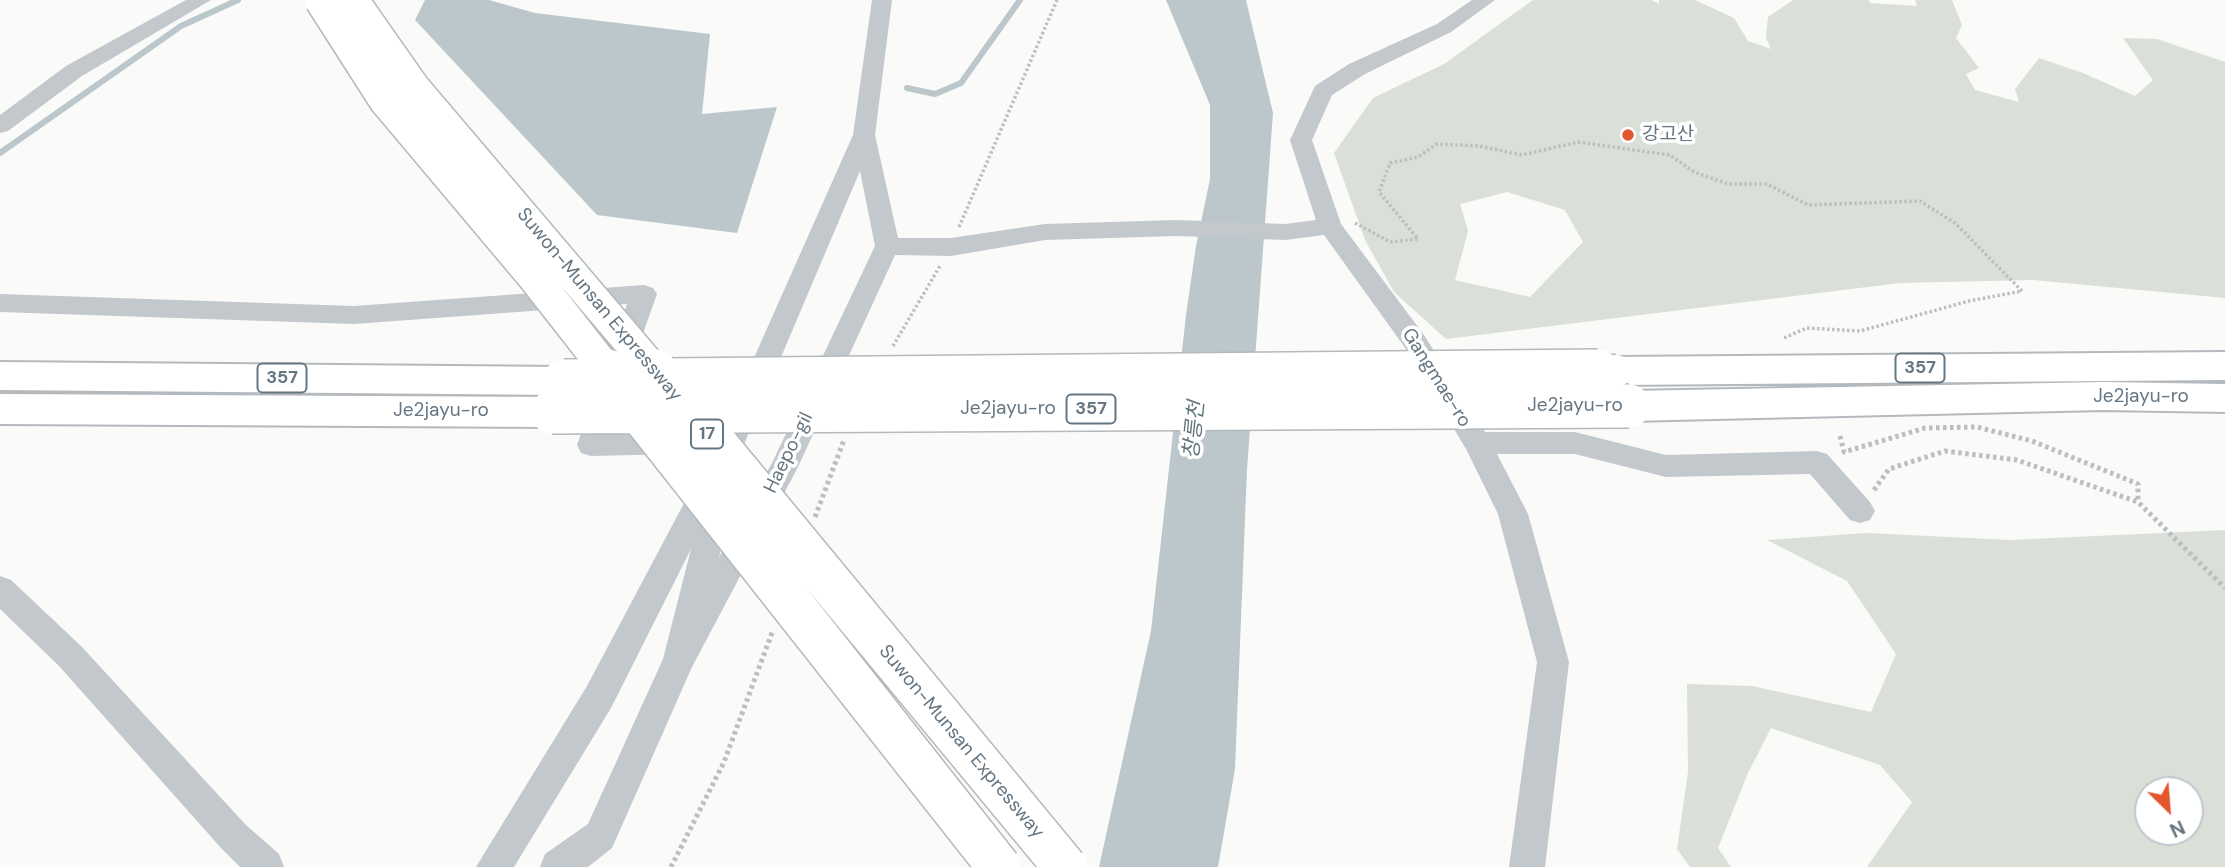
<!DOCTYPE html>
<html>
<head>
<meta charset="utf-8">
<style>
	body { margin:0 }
	#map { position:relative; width:2225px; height:867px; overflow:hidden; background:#fafaf8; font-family:"DM Sans",sans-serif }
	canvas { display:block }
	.north { position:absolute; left:2134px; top:776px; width:70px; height:70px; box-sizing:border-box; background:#fff; border:2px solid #c1c8cd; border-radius:50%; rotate:155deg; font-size:19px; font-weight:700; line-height:28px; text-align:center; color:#657683 }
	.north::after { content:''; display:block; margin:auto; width:24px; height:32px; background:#e4572e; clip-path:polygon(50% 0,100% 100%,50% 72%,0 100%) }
</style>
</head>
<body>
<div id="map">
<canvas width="2225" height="867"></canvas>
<div class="north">N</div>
</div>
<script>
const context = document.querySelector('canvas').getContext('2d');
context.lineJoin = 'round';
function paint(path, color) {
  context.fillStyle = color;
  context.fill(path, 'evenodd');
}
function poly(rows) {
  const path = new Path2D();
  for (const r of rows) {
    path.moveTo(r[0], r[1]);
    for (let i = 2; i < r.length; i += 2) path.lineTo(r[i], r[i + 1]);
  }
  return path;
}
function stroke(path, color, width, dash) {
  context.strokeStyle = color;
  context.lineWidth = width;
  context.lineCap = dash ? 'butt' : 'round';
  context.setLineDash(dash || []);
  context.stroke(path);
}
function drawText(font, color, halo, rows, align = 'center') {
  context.font = font + ' "DM Sans","Noto Sans KR",sans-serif';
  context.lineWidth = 7;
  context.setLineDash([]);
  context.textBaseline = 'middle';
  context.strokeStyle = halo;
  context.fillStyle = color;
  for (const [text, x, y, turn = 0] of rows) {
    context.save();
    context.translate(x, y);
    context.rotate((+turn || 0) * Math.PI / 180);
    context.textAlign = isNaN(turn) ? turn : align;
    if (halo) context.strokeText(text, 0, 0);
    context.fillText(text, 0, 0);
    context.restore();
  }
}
const green = poly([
	[1533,0,1651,0,1659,4,1659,0,1695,0,1734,18,1748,41,1771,49,1766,38,1768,17,1793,0,1869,0,1870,3,1917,6,1915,0,1952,0,1962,25,1956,38,1979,68,1966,74,1975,90,2019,102,2015,89,2039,58,2083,73,2135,96,2153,80,2123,38,2157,39,2225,62,2225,298,2033,280,1900,283,1446,339,1394,292,1365,240,1334,153,1373,98,1444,64],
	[1507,192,1565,210,1583,242,1530,297,1455,280,1468,231,1460,204],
	[2225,530,2225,867,1867,867,1912,802,1880,765,1771,728,1748,773,1718,848,1731,867,1690,867,1677,849,1688,772,1687,684,1752,686,1871,712,1896,654,1847,581,1767,540,1867,533,2010,540],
	[2190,790,2190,832,2148,832,2148,790]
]);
const water = poly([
	[425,0,489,0,535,13,710,34,702,114,777,107,737,233,597,215,415,20],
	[1166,0,1246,0,1273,113,1247,469,1235,769,1218,867,1099,867,1151,631,1186,315,1196,246,1210,179,1210,105]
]);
const stream = poly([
	[907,88,935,94,961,83,1020,0],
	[0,153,181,26,238,0]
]);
const pathFar1 = poly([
	[1355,223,1390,242,1418,239,1379,192,1390,163,1418,157,1437,144,1479,146,1522,155,1578,142,1670,155,1694,172,1728,184,1767,184,1808,205,1920,201,1955,223,2022,291,1969,301,1860,331,1807,328,1784,338],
	[959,227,1057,0],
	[893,346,940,266]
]);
const path = poly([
	[1840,436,1844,452,1925,428,1977,427,2032,441,2138,484,2138,502],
	[1874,490,1889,469,1945,451,2017,460,2138,502,2225,588],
	[815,517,844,440],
	[671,867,724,762,773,630]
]);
const minor = poly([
	[186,0,211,0,82,76,8,131,0,133,0,115,66,66,186,0],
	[872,0,892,0,875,135,898,238,951,238,1045,224,1176,220,1285,224,1316,220,1290,140,1315,86,1349,64,1437,24,1472,0,1495,0,1451,32,1365,74,1332,95,1312,140,1341,224,1424,335,1485,432,1575,432,1666,455,1817,451,1827,454,1870,502,1875,511,1870,520,1860,523,1850,520,1810,474,1666,477,1575,454,1497,454,1528,514,1569,662,1545,867,1509,867,1537,662,1498,514,1466,449,1406,349,1324,235,1285,240,1176,236,1045,240,951,256,895,255,798,467,692,667,612,848,588,867,540,867,545,854,588,824,663,659,691,549,611,708,514,867,476,867,587,686,717,441,853,135,872,0],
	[860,171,875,246,772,463,719,557,733,499,728,491,722,488,745,442,860,171],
	[644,285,653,288,657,294,635,356,631,363,622,366,613,363,609,356,627,304,354,324,0,312,0,294,354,306,644,285],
	[608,387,618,391,622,398,609,433,676,432,686,435,690,443,686,451,676,454,591,456,581,453,577,445,594,398,598,391,608,387],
	[0,576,11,580,81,646,246,825,279,854,284,867,240,867,222,849,59,666,0,609,0,576]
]);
const highway = poly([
	[2225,352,2225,380,1616,385,1603,381,1598,371,1603,361,1616,357,2225,352],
	[0,362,564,367,577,371,583,381,577,391,564,395,0,390,0,362],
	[2104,382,2225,384,2225,412,2104,410,1629,421,1616,416,1610,406,1616,396,1629,391,2104,382],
	[0,394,552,397,565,402,571,412,565,422,552,427,0,424,0,394]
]);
const highwayBridgeFar1 = poly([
	[321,0,385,100,533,276,609,373],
	[352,0,413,87,656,373],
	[1414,373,1616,371]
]);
const highwayBridge = poly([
	[608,371,999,867],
	[655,371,1065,867],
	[564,381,1598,371],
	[552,412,1629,406]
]);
const markers = [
	[1628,135,7,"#e4572e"]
];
const shields = [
	[1920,368,49],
	[282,378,49],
	[1091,409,49],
	[707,434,32]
];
const shieldNames = [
	["357",1920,368],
	["357",282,378],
	["357",1091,409],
	["17",707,434]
];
const poiNames = [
	["강고산",1642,135]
];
const streetNames = [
	["Suwon-Munsan Expressway",599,305,50],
	["Gangmae-ro",1436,378,58],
	["Je2jayu-ro",2141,397],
	["Je2jayu-ro",1575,406],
	["Je2jayu-ro",1008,409],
	["Je2jayu-ro",441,411],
	["Haepo-gil",789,453,-64],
	["Suwon-Munsan Expressway",961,742,50]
];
const waterNames = [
	["창릉천",1195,430,-84]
];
paint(green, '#dadfd7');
paint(water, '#bbc7cb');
stroke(stream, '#bbc7cb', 6);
stroke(highway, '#b4b9bd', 4);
stroke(pathFar1, '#bbbfc2', 3.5, [2.5, 2.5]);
stroke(path, '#bbbfc2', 5, [3.5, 3.5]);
paint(minor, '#c3c8cc');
paint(highway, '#fff');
stroke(highwayBridgeFar1, '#b4b9bd', 35, []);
stroke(highwayBridge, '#b4b9bd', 46, []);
stroke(highwayBridgeFar1, '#fff', 32);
stroke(highwayBridge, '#fff', 43);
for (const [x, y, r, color] of markers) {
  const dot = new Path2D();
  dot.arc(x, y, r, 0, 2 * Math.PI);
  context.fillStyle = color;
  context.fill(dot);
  stroke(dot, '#fff', 2.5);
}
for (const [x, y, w] of shields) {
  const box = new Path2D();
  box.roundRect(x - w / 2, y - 14.5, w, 29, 5);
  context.fillStyle = '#fff';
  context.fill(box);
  stroke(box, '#657683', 2);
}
drawText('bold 18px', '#657683', null, shieldNames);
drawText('19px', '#657683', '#fff', poiNames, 'left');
drawText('19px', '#657683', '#fff', streetNames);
drawText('italic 21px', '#60757c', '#fff', waterNames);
</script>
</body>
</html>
